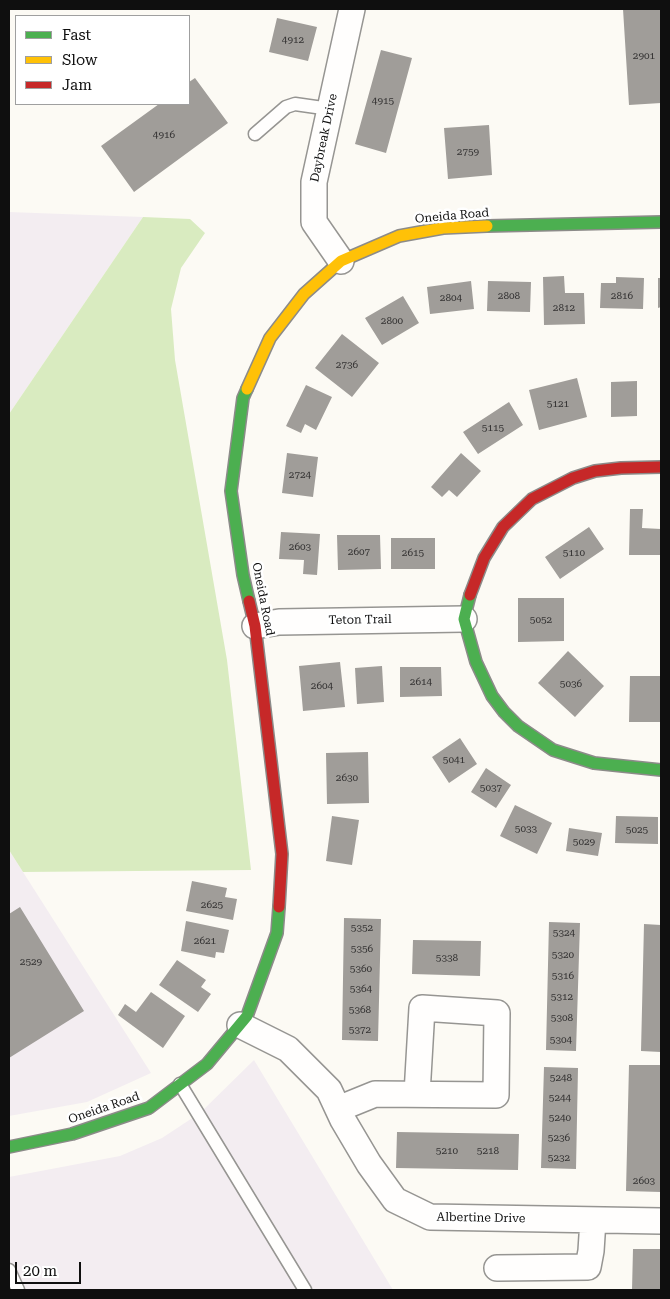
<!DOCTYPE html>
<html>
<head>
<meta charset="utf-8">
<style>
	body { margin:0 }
	#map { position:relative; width:670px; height:1299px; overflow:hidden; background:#fcfaf4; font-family:"Roboto Serif",serif }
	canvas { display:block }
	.frame { position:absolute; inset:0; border:10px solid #0f0f0f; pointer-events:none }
	.legend { position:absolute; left:15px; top:15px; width:175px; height:90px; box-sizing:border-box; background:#fff; border:1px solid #9f9f9f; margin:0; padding:6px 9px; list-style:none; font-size:15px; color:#0f0f0f }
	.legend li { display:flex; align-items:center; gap:10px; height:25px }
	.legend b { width:25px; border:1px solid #9f9f9f }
	.scale { position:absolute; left:15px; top:1262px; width:66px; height:22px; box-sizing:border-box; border:2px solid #0f0f0f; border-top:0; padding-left:6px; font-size:15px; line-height:18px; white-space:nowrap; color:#0f0f0f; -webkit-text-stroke:4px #fff; paint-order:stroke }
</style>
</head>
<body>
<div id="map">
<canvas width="670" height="1299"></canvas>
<div class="frame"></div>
<ul class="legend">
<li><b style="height:6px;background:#4caf50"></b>Fast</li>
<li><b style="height:6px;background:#ffc107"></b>Slow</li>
<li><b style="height:6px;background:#c62828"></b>Jam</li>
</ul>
<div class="scale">20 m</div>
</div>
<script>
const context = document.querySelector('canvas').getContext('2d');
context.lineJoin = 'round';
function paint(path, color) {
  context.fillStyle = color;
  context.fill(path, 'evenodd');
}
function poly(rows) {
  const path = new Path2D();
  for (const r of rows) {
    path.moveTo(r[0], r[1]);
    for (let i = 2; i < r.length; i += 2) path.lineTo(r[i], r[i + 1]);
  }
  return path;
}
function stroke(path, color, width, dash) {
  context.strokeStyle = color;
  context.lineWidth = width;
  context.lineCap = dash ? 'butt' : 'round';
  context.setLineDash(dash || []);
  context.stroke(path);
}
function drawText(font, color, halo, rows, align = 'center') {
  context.font = font + ' "Roboto Serif",serif';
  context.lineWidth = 5;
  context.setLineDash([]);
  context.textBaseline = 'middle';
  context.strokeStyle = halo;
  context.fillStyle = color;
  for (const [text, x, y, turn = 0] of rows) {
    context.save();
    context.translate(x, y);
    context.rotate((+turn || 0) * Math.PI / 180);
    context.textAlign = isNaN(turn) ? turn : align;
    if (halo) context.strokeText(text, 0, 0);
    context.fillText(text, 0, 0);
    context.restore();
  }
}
const industrial = poly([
	[9,212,143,217,9,414],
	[9,850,151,1073,87,1102,9,1116],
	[254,1060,393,1290,9,1290,9,1177,120,1156,162,1138,200,1113]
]);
const forest = poly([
	[143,217,190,219,205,233,181,268,171,309,175,360,227,660,251,870,23,872,9,850,9,414]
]);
const building = poly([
	[623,9,661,9,661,103,629,105],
	[277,18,317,27,308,61,269,52],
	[381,50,412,58,386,153,355,144],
	[195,78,228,123,134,192,101,146,159,104,189,104,189,82],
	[489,125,492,175,448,179,444,128],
	[564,276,565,293,584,293,585,324,544,325,543,277],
	[616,277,644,278,643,309,600,308,601,283,616,283],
	[658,278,661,278,661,307,658,308],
	[471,281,474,309,430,314,427,287],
	[488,281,531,282,530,312,487,311],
	[403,296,419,323,382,345,365,318],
	[342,334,379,363,352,397,315,368],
	[577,378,587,417,539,430,529,390],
	[637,381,637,416,611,417,611,382],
	[306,385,332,397,316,430,305,424,301,433,286,426],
	[509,402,523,425,478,454,463,432],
	[287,453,318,457,313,497,282,493],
	[461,453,481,471,457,497,449,490,442,497,431,487],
	[630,509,643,509,642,528,661,529,661,555,629,555],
	[589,527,604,549,560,579,545,557],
	[281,532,320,534,317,575,303,574,304,560,279,559],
	[337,535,380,535,381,569,338,570],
	[391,538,435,538,435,569,391,569],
	[518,598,564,598,564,641,518,642],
	[568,651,604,686,575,717,538,683],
	[340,662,345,707,303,711,299,666],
	[382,666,384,702,357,704,355,668],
	[400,667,441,667,442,696,400,697],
	[630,676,661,676,661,722,629,722],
	[460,738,477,764,449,783,432,757],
	[368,752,369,803,327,804,326,753],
	[486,768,511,785,496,808,471,792],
	[515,805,552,823,537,854,500,836],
	[332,816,359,820,352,865,326,861],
	[616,816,658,817,658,844,615,843],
	[569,828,602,833,598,856,566,851],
	[192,881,227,888,225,897,237,899,233,920,186,911],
	[20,907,84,1011,9,1058,9,914],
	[344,918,381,919,378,1041,342,1040],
	[186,921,229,930,224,953,216,952,215,958,181,951],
	[549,922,580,923,576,1051,546,1050],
	[644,924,661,925,661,1052,641,1051],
	[413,940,481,941,480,976,412,974],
	[177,960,206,980,201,987,211,994,198,1012,159,985],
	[151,992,185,1016,163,1048,118,1015,125,1004,136,1012],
	[629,1065,661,1065,661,1192,626,1191],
	[544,1067,578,1068,576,1169,541,1168],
	[397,1132,519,1134,518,1170,396,1168],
	[633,1249,661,1249,661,1290,632,1290]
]);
const lane = poly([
	[255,134,286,107,295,104,330,109],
	[180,1084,305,1290],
	[9,1270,18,1290]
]);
const street = poly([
	[341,261,314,222,314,182,352,9],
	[255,626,279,622,464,619],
	[240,1025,288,1049,329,1090,343,1120,369,1164,395,1200,430,1217,661,1221],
	[338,1109,375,1094,496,1095,497,1013,422,1008,417,1094],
	[497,1268,588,1267,591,1251,593,1220]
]);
const fast = poly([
	[487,226,661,222],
	[247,389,243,398,231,491,243,575,249,601],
	[470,595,464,619,476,662,492,696,504,712,518,726,553,750,594,763,661,770],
	[9,1147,72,1134,149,1108,207,1064,247,1016,277,933,279,907]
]);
const slow = poly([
	[247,389,270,338,304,294,341,261,399,236,443,228,487,226]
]);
const jam = poly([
	[470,595,484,558,503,527,532,499,573,478,595,471,621,468,661,467],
	[249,601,255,626,282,854,279,907]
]);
const numberNames = [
	["4912",293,40],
	["2901",644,56],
	["4915",383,101],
	["4916",164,135],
	["2759",468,152],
	["2808",509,296],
	["2816",622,296],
	["2804",451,298],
	["2812",564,308],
	["2800",392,321],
	["2736",347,365],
	["5121",558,404],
	["5115",493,428],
	["2724",300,475],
	["2603",300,547],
	["2607",359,552],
	["2615",413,553],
	["5110",574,553],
	["5052",541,620],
	["2614",421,682],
	["5036",571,684],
	["2604",322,686],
	["5041",454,760],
	["2630",347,778],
	["5037",491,788],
	["5033",526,829],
	["5025",637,830],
	["5029",584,842],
	["2625",212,905],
	["5352",362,928],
	["5324",564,933],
	["2621",205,941],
	["5356",362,949],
	["5320",563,955],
	["5338",447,958],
	["2529",31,962],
	["5360",361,969],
	["5316",563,976],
	["5364",361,989],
	["5312",562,997],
	["5368",360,1010],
	["5308",562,1018],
	["5372",360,1030],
	["5304",561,1040],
	["5248",561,1078],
	["5244",560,1098],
	["5240",560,1118],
	["5236",559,1138],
	["5210",447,1151],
	["5218",488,1151],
	["5232",559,1158],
	["2603",644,1181]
];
const streetNames = [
	["Daybreak Drive",324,138,-78],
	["Oneida Road",452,216,-5],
	["Oneida Road",263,599,79],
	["Teton Trail",360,620,-1],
	["Oneida Road",104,1108,-19],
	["Albertine Drive",481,1218,1]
];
paint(industrial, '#f3edf1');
paint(forest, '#d9ebc0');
paint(building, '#a09d99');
stroke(lane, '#969592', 15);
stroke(street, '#969592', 28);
stroke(fast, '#8c8b89', 14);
stroke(slow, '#8c8b89', 14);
stroke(jam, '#8c8b89', 14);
stroke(lane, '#fffefd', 12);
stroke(street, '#fffefd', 25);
stroke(fast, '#4caf50', 11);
stroke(slow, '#ffc107', 11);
stroke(jam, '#c62828', 11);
drawText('10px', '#333232', null, numberNames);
drawText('12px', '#0f0f0f', '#fff', streetNames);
</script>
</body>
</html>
